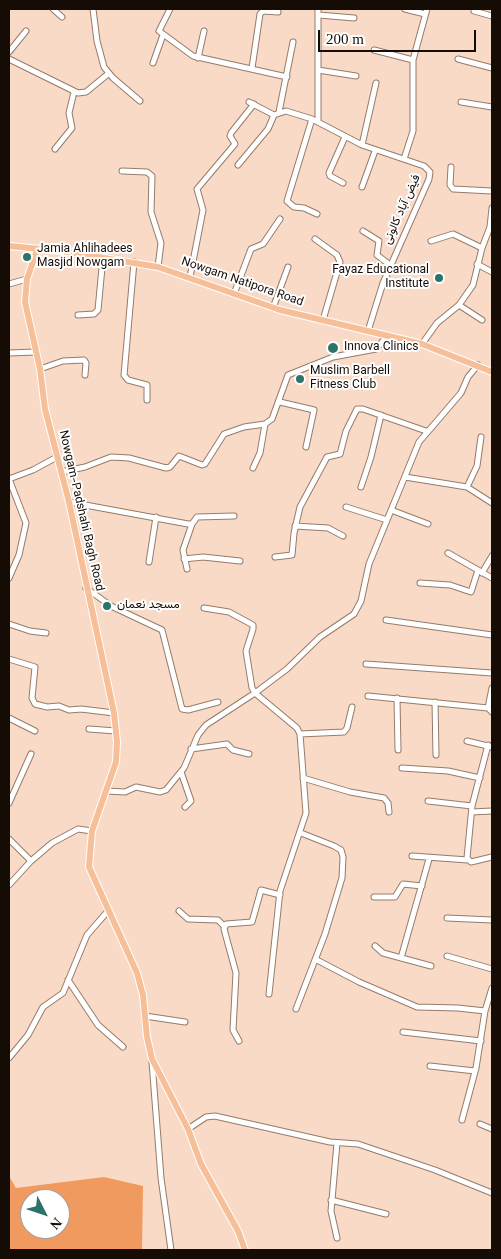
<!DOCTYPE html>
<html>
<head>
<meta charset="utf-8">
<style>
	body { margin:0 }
	#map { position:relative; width:501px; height:1259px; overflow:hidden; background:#f9dac7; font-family:Georgia,serif }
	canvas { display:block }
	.frame { position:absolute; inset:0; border:10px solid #160c06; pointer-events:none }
	.north { position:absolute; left:20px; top:1189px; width:50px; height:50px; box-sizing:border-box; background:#fff; border:1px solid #a29e9b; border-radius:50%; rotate:131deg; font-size:14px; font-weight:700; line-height:20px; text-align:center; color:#160c06 }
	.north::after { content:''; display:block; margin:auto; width:18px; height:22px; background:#2c736a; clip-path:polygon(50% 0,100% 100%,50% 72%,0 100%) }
	.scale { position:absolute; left:318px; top:30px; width:158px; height:22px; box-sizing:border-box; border:2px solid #160c06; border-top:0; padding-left:6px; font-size:15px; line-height:18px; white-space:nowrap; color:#160c06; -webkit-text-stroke:4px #fff; paint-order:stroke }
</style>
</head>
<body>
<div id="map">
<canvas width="501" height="1259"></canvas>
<div class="frame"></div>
<div class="north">N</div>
<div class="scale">200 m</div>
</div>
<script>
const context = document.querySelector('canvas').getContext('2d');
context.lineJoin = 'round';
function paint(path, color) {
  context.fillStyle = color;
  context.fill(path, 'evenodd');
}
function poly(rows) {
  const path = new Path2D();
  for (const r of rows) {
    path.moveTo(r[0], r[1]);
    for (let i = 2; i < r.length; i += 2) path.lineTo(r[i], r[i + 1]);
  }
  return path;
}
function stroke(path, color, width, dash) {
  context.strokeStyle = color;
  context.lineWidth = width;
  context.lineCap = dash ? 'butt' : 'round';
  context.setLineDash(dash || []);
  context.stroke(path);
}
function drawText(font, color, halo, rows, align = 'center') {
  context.font = font + ' Georgia,Vazirmatn,serif';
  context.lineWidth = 4;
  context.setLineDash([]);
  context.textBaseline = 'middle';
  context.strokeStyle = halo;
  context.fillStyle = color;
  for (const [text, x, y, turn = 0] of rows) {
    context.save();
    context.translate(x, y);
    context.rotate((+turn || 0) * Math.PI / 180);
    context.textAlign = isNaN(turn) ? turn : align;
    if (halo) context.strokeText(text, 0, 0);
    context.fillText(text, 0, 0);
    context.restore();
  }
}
const forest = poly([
	[9,1176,16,1188,104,1177,143,1186,142,1250,9,1250],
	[30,1199,60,1199,60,1229,30,1229]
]);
const minor = poly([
	[53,9,62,17],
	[93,9,97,41,104,67,113,78,140,101],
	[170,9,159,31,193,56,287,77],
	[405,9,425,14],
	[474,11,492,16],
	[319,15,354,18],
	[374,50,413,60],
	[9,52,26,31],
	[198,58,204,31],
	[9,59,78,93,86,92,108,74],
	[458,59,492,68],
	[153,63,163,35],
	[252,68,260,14,263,11,278,12],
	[318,70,356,76],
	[249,102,274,115],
	[461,102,492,107],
	[279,112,293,42],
	[274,115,286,111,312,119,362,145,424,166,430,172,429,179,383,283,368,331],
	[312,119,287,201,294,207,304,208,317,214],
	[318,121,318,9],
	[362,145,376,83],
	[55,149,72,128,69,113,74,92],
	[404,159,413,131,413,60,427,9],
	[238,165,268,129,274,115],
	[451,167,450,185,453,189,492,191],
	[122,171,147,172,152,176,151,212,161,243,158,267],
	[343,183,330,176,329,173,345,137],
	[362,187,375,151],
	[363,231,379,241,377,255,390,265],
	[315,239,337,255,340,262,323,320],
	[431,241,453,234,482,248],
	[134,262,124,375,128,380,147,385,147,400],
	[477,264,492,272],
	[190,277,203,210,197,189,235,144,230,136,231,133,254,104],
	[9,284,27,279],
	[234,294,251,249,263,244,280,219],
	[459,305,482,320],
	[273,308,288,267],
	[78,315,94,314,98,310,103,257],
	[422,344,437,323,459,305,473,285,482,248,490,227,492,208],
	[9,353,36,352],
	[40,369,63,361,84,360,86,363,85,375],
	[280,402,314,410,306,447],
	[253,468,260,453,265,424],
	[61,472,85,467,111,457,129,458,166,468,170,467,179,456,202,465,205,464,224,434,244,427,265,424,272,419,288,375,333,357,376,349,387,336],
	[405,477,467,487,492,503],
	[9,479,33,470,57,457],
	[361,487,371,457,381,415],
	[467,487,477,466,481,437],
	[69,502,188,524,192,524,197,517,234,516],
	[346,507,387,520],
	[391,510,428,524],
	[295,526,328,528,343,536],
	[448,553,492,578],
	[275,557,292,555,294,533,300,507,327,457,340,454,346,431,357,409,363,409,426,431],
	[184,559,203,557,240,561],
	[149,562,156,517],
	[187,569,183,550,192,524],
	[482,573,492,556],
	[9,578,19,555,26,523,9,479],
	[420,583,450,585,471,592,478,570],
	[86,588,111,606,162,630,182,709,188,710,218,702],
	[204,608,229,612,253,625,253,629,246,651,252,688,255,693,297,728,300,734,306,813,280,891,269,994],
	[386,620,492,635],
	[9,624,30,631,46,633],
	[9,659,35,667,32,698,35,704,47,707,59,706,69,710,81,709,114,713],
	[366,664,492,673],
	[492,688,488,708,492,712],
	[368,696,488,708],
	[397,698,398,750],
	[435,702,436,755],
	[9,718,35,731],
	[89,729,116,731],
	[300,734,344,732,347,728,352,707],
	[467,741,492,747],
	[488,745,472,806,467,858,471,862,492,857],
	[191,749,227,744,233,750,249,754],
	[402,768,448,771,480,778],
	[181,772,191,801,185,807],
	[303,778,350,792,384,798,388,803,389,812],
	[106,791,125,792,136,787,160,792,166,790,184,768,198,735,206,725,255,693,287,669,320,637,354,614,361,601,369,564,419,442,461,393,468,377,478,365],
	[428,801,472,806],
	[9,803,31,754],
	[472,812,492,811],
	[9,839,31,861],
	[412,856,468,860],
	[9,885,31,861,52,843,78,829,92,831],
	[374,897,395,897,403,884,422,886],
	[179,911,188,919,218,920,225,927],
	[447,918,492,920],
	[375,946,383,953,431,966],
	[447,956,492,969],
	[401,958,429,859],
	[317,960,359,982,417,1007,458,1008,485,1011],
	[68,980,98,1025,123,1047],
	[296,1009,325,934,342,878,343,857,341,850,334,846,301,833],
	[145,1016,185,1022],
	[403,1032,481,1041],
	[239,1041,233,1030,236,973,224,929,226,924,252,922,261,890,280,895],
	[9,1058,28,1035,43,1007,63,993,87,935,108,911],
	[152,1062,161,1178,171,1250],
	[430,1066,475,1071],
	[462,1120,476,1068,485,1011,492,988],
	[480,1124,492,1129],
	[188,1129,206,1117,215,1116,330,1142,358,1144,435,1170,492,1193],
	[337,1143,331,1211,337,1238],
	[331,1200,386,1214]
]);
const major = poly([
	[9,246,62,251,158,267,280,310,422,344,492,372],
	[37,250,27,279,25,302,40,369,45,409,69,502,114,713,117,742,116,762,92,831,89,867,137,973,143,995,147,1037,152,1059,188,1129,201,1164,238,1231,245,1250]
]);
const markers = [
	[27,257,5,"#2c736a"],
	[439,278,5,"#2c736a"],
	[333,348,6,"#2c736a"],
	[300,379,5,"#2c736a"],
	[107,606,5,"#2c736a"]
];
const streetNames = [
	["فیض آباد کالونی",403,210,-66],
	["Nowgam Natipora Road",242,283,19],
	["Nowgam-Padshahi Bagh Road",80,511,77]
];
const poiNames = [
	["Jamia Ahlihadees",37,250],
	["Masjid Nowgam",37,264],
	["Fayaz Educational",429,271,"right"],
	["Institute",429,285,"right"],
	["Innova Clinics",344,348],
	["Muslim Barbell",310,372],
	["Fitness Club",310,386],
	["مسجد نعمان",117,606]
];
paint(forest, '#f09a5f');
stroke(minor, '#967b69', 7);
stroke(major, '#fff', 8);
stroke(minor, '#fff', 5);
stroke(major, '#f7bf97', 6);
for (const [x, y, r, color] of markers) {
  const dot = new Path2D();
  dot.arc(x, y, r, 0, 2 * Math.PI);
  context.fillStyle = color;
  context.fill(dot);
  stroke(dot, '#fff', 2);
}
drawText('12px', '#160c06', '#fff', streetNames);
drawText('12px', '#160c06', '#fff', poiNames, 'left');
</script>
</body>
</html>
